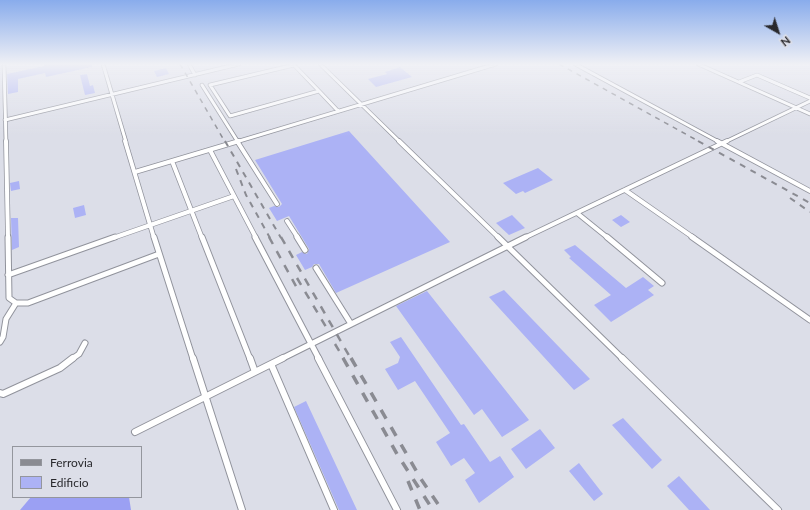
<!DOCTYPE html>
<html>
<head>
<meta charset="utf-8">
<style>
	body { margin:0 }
	#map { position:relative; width:810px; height:510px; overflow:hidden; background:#dcdee8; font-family:Lato,sans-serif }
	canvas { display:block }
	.legend { position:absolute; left:12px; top:446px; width:130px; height:52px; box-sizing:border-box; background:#dcdee8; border:1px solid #94969d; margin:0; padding:5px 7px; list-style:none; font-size:12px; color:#29292d }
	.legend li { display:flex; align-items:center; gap:8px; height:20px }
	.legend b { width:20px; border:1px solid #94969d }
	.north { position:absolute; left:758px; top:12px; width:40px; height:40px; -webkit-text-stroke:3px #dcdee8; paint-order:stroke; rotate:141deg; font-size:11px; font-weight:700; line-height:16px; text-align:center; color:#29292d }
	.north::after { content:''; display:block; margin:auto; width:14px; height:18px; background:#29292d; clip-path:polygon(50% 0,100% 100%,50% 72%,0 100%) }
</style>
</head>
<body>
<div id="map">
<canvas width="810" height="510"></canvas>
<ul class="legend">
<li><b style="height:5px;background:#8a8b92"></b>Ferrovia</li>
<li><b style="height:11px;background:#acb2f5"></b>Edificio</li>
</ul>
<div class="north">N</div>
</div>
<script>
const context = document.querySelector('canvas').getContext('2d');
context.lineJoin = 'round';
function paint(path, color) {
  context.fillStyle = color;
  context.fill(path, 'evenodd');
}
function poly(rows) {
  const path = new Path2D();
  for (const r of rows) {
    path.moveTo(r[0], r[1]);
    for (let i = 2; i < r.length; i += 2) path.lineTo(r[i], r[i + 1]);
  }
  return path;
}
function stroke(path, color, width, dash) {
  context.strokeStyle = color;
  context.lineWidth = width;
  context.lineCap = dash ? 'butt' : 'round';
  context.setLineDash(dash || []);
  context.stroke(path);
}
const water = poly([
	[31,497,129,497,131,510,20,510]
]);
const building = poly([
	[44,64,92,64,92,67,46,77,45,73,18,79,18,92,8,94,7,74,44,66],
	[400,67,412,77,376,87,368,79,387,74,385,72],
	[166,68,169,74,157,77,154,71],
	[87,74,90,86,93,85,95,93,85,95,80,75],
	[349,131,450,242,336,293,319,264,314,264,312,267,305,270,296,255,302,252,307,254,309,249,289,216,277,221,269,208,274,206,279,207,282,204,255,160],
	[538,168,553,180,525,193,523,191,516,194,503,183],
	[19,181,20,189,11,191,10,183],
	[84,205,86,215,75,218,73,208],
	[512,215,525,228,509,235,496,223],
	[621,215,630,222,621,227,612,220],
	[11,218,18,218,19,247,12,250],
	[575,245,626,288,643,277,654,286,648,290,654,295,611,322,594,305,611,295,569,258,571,257,564,250],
	[504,290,590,379,574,390,489,297],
	[427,291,529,420,502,437,482,409,474,415,396,306],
	[401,337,461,425,464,424,490,462,500,456,514,477,479,503,465,480,475,473,464,458,451,466,436,442,450,433,415,381,398,390,385,369,398,363,400,357,390,342],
	[306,401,357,510,339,510,294,407],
	[623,418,662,460,652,469,612,425],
	[540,429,555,448,526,469,511,449],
	[579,463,603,494,594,501,569,471],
	[679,476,710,510,689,510,667,486]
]);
const serviceFar3 = poly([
	[4,64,6,142],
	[103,64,126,142],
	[189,64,195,75],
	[320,64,400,142],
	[575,64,719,142],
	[698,64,810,114],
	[294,65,319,91,230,116,210,85,294,65],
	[739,82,757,75,810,98],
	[202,85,238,142],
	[319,91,338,111],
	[5,120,239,64],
	[236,142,496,64],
	[725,142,810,101]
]);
const serviceFar2 = poly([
	[6,141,8,238],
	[125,141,154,238],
	[237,141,277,204],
	[399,141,499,238],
	[717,141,810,191],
	[210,150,256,238],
	[172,161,202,238],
	[135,172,239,141],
	[625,190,694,238],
	[577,213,608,238],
	[287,221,298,238],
	[113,238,234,196],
	[524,238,727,141]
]);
const serviceFar1 = poly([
	[8,237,9,298,16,303,28,303,159,254],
	[154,237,193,359],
	[202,237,250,359],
	[255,237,319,359],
	[297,237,305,250],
	[498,237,623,359],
	[607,237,662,283],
	[692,237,810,320],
	[316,268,351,324],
	[8,275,115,237],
	[0,342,3,337,6,319,16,303],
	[72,359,79,354,85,343],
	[281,359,526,237]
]);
const service = poly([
	[193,358,242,510],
	[250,358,255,372],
	[318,358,397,510],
	[622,358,778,510],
	[271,364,283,358],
	[0,393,3,394,60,368,73,358],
	[135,432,271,364,334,510]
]);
const railFar3 = poly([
	[180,64,225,142],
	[559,64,700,142]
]);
const railFar2 = poly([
	[225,141,281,238],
	[698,141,810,203],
	[236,169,246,195,270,238],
	[790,198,810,212]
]);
const railFar1 = poly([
	[269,237,297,288],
	[281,237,351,359],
	[297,278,329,332],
	[335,344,344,359]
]);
const rail = poly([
	[343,358,397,454,433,510],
	[351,358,421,479,442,510],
	[408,481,420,510]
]);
paint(water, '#9ba0f3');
paint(building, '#acb2f5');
stroke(serviceFar3, '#91939c', 4.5);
stroke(serviceFar2, '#91939c', 5.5);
stroke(serviceFar1, '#91939c', 7);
stroke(service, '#91939c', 8);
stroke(serviceFar3, '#fff', 3);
stroke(serviceFar2, '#fff', 4);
stroke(serviceFar1, '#fff', 5);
stroke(service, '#fff', 6);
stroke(railFar3, '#8a8b92', 1.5, [5, 5]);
stroke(railFar2, '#8a8b92', 2, [6, 6]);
stroke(railFar1, '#8a8b92', 2.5, [8, 8]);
stroke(rail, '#8a8b92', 3.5, [10, 10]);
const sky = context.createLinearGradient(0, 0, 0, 136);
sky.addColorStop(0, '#89acec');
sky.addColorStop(0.47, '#eff0f5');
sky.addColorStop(1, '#eff0f500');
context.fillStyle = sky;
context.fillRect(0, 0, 810, 136);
</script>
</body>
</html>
